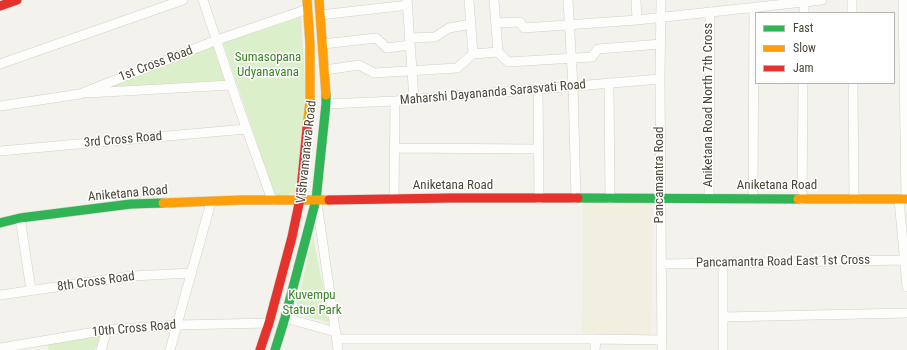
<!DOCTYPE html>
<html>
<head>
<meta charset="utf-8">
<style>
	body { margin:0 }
	#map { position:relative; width:907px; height:350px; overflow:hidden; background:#f3f2ed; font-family:"Roboto Condensed",sans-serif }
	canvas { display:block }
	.legend { position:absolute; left:755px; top:12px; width:140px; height:72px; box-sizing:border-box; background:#fff; border:1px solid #b7b5af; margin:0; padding:5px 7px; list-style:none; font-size:12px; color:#4b4637 }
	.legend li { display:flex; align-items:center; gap:8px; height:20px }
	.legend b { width:20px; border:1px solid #b7b5af }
</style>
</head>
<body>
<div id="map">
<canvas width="907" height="350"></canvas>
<ul class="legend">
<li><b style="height:5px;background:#30b455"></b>Fast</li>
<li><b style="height:5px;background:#ff9f0a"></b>Slow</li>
<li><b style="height:5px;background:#e5322d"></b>Jam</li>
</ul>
</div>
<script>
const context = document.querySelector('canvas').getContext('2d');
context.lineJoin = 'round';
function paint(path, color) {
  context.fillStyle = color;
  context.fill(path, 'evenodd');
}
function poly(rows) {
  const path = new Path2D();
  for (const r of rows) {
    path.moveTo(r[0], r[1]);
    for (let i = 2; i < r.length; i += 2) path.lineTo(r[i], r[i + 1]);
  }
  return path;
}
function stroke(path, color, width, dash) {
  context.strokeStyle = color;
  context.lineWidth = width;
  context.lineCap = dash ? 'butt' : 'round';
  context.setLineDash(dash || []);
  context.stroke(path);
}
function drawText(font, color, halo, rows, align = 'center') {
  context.font = font + ' "Roboto Condensed",sans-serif';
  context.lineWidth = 3;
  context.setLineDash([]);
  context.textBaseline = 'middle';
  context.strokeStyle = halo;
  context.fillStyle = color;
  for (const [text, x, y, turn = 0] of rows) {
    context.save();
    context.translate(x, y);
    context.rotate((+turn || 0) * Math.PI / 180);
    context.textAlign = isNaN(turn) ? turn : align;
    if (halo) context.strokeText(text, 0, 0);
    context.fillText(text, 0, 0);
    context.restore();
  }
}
const education = poly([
	[583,202,653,202,651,336,582,336]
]);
const green = poly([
	[301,17,306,100,295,194,275,196,223,43],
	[214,43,228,83,99,90],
	[313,236,330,323,295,313],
	[101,335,95,350,49,350,46,343]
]);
const street = poly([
	[203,0,238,105,272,200],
	[407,0,414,99],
	[469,0,473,54],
	[494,0,498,52,508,62,592,57,598,49,661,44],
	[568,0,573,86,576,199],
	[636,0,637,20],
	[661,0,660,79,662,350],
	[804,0,804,13],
	[852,0,852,13],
	[903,0,906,199],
	[320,15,408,5],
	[496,23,520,22,524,28,637,20,822,0],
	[409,38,435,37,449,28,471,24],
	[323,44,376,38,387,48,410,45],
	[0,64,183,0],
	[325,70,359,65,374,73,457,68,473,54,498,52],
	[609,83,610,199],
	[853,83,854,199],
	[538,89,539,199],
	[87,93,231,85],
	[326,104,395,101,660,79],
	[0,106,80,94,217,40,308,9],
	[395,148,538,149],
	[0,151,246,129],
	[709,198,710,12],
	[394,199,395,101],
	[753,199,754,7],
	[899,199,907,287],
	[802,200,803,83],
	[317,203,338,350],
	[20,218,31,290],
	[661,264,905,260],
	[0,295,132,276,192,273],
	[723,317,907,313],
	[285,318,336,332],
	[337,339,596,339,662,340],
	[0,348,107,330,177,325,269,323],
	[101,350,107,330],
	[170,350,211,202],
	[595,350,596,339],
	[723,350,723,263]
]);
const fast = poly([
	[578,198,798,199],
	[0,223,20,218,131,204,163,203],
	[275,350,285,318,316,200,326,104,326,95]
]);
const slow = poly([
	[307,0,310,44,310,101,307,128],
	[319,0,326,95],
	[798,199,907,199],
	[163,203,242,200,329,200]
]);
const jam = poly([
	[0,6,17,0],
	[329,200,451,198,578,198],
	[260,350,269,323,292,237,300,199,307,128]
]);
const parkNames = [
	["Sumasopana",268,58],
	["Udyanavana",268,73],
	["Kuvempu",312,296],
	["Statue Park",312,311]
];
const streetNames = [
	["1st Cross Road",156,64,-21],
	["Maharshi Dayananda Sarasvati Road",493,93,-5],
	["Aniketana Road North 7th Cross",709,105,-90],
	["3rd Cross Road",123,140,-5],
	["Vishvamanava Road",307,152,-84],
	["Pancamantra Road",660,175,-90],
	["Aniketana Road",453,186],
	["Aniketana Road",777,186],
	["Aniketana Road",128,194,-5],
	["Pancamantra Road East 1st Cross",783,262,-1],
	["8th Cross Road",96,282,-8],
	["10th Cross Road",134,329,-5]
];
paint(education, '#f1efdf');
paint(green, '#dcefcb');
stroke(street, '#d1d0ca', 10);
stroke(fast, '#d3d0c3', 10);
stroke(slow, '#d3d0c3', 10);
stroke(jam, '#d3d0c3', 10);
stroke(street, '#fdfdfc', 9);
stroke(fast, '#30b455', 9);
stroke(slow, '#ff9f0a', 9);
stroke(jam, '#e5322d', 9);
drawText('13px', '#3b8225', '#fff', parkNames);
drawText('13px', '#4b4637', '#fff', streetNames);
</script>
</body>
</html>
